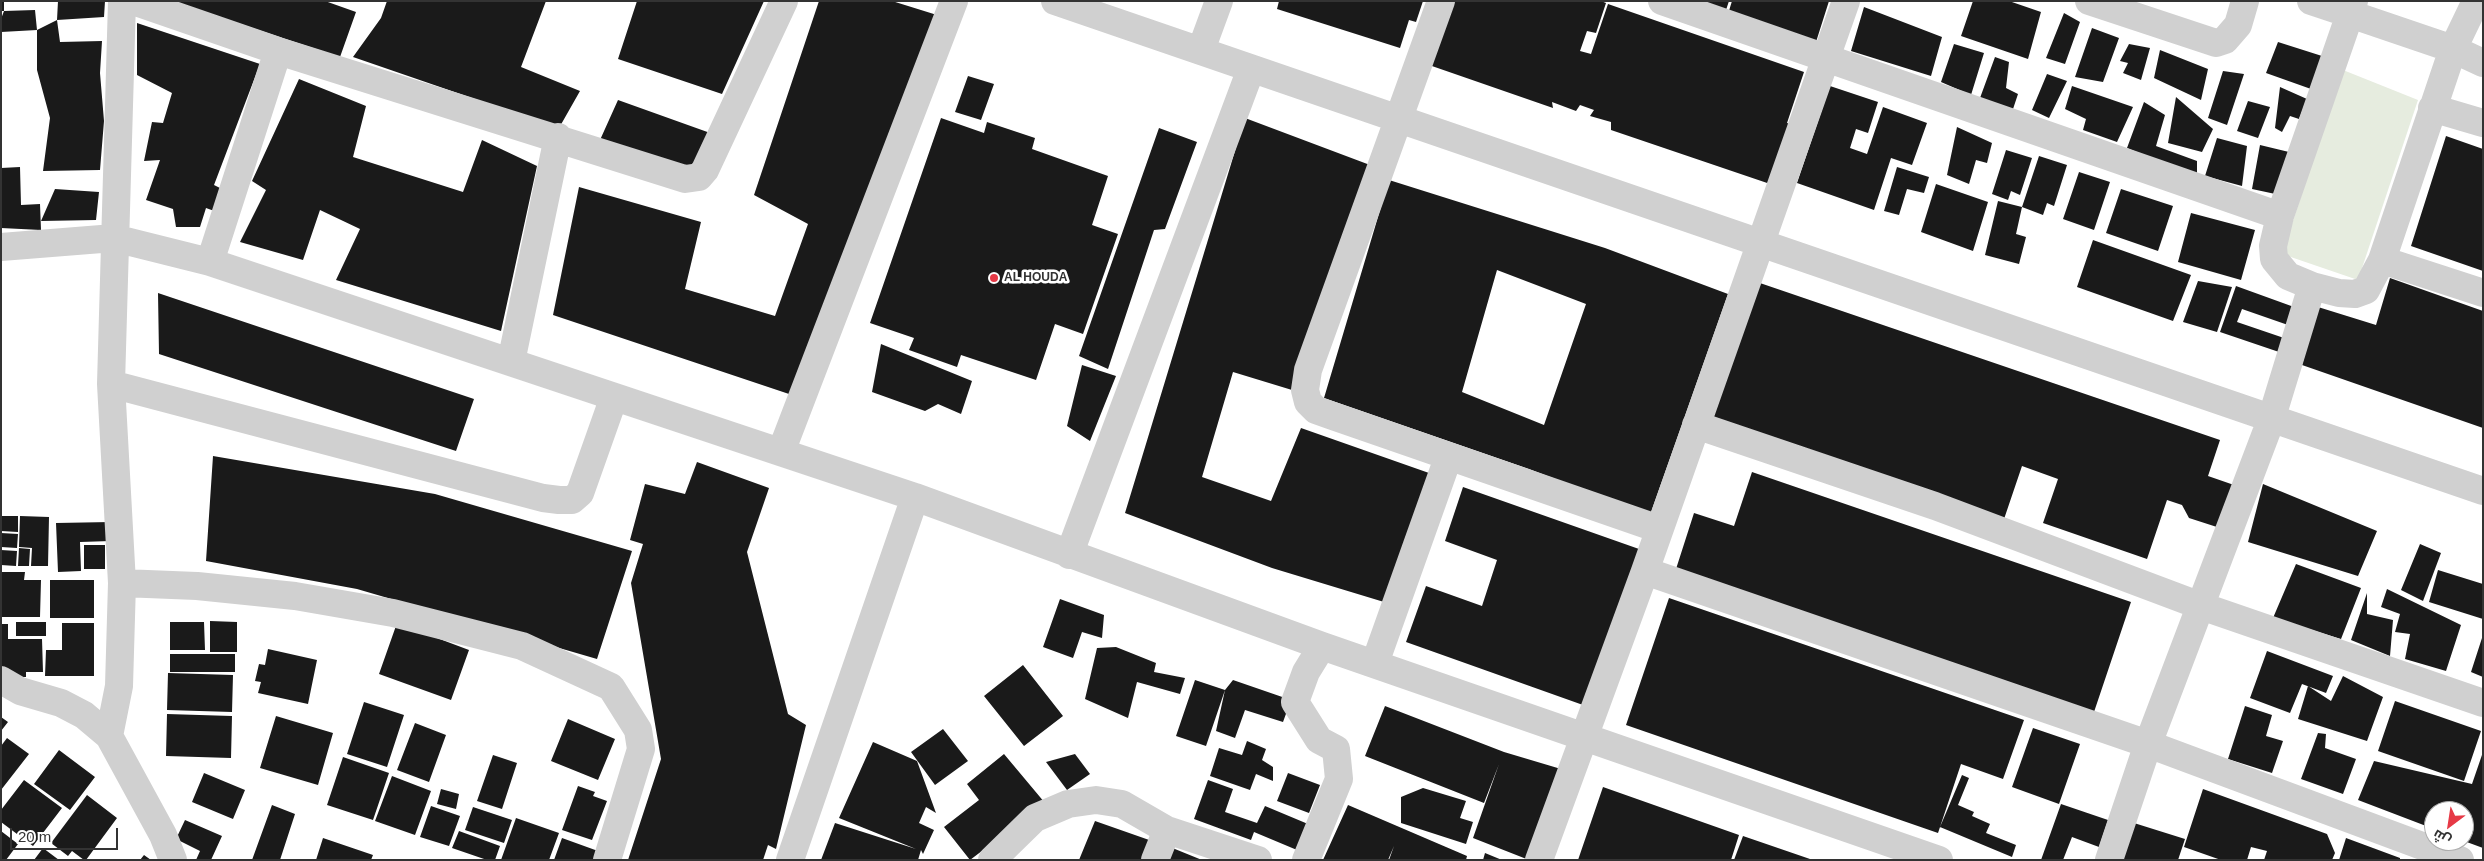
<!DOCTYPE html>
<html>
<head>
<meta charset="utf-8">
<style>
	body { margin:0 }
	#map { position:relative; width:2484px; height:861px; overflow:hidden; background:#fff; font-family:Arial,Cairo,sans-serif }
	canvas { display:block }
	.frame { position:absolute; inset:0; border:2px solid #333; pointer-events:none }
	.north { position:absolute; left:2424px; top:801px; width:50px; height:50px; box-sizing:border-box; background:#fff; border:1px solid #adadad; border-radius:50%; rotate:211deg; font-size:14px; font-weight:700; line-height:20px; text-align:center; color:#333 }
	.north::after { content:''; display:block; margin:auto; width:18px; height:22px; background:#e63946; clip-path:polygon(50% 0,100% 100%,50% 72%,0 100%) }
	.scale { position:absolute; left:10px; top:828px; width:108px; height:22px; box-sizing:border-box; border:2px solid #333; border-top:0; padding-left:6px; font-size:15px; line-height:18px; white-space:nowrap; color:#333; -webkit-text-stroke:4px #fff; paint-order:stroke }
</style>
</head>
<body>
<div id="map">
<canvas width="2484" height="861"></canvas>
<div class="frame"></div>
<div class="north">ش</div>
<div class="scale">20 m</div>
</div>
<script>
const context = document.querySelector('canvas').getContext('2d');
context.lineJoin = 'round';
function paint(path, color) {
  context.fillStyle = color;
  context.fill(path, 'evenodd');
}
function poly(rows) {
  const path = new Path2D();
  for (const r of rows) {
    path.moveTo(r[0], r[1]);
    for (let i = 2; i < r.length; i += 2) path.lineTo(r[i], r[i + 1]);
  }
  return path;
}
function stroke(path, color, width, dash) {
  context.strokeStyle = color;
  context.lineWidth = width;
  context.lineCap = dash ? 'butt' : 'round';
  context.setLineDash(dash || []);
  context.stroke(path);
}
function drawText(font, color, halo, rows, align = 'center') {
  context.font = font + ' Arial,sans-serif';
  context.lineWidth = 5;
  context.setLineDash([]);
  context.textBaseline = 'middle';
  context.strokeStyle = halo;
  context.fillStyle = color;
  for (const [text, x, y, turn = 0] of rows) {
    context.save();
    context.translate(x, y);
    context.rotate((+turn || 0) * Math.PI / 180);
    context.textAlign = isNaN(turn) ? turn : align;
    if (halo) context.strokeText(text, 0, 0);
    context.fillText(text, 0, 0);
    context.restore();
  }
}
const green = poly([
	[2343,70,2418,100,2358,280,2282,254]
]);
const building = poly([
	[1,1,4,1,4,11,1,11],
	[58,1,105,1,104,17,57,20],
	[325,1,356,12,340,57,174,2],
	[387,1,546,1,521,67,580,91,559,128,353,57,381,18],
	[637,1,764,1,722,94,618,59],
	[819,1,892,1,937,15,792,395,553,315,579,187,701,222,685,289,775,316,808,224,754,195],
	[1279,1,1423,1,1416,22,1409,20,1400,48,1277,9],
	[1451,1,1601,1,1606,3,1596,33,1587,31,1580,51,1591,54,1608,4,1804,72,1787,123,1797,126,1776,186,1611,130,1611,122,1590,116,1594,110,1580,105,1576,111,1552,102,1553,108,1429,65],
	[1700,1,1729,1,1725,13],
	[1732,1,1829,1,1816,42,1728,14],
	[1973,1,2009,1,2041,12,2028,59,1961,36],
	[1864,7,1942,37,1931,76,1851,51],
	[35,10,37,30,1,32,1,19,4,11],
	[2064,13,2080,22,2065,64,2046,58],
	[57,20,60,42,102,41,100,73,104,121,100,170,43,171,50,118,37,70,37,30],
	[137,23,260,64,214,185,222,189,217,212,206,208,200,227,176,227,173,209,146,200,160,160,144,161,152,122,163,123,172,93,137,75],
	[2092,28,2119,38,2103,82,2075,77],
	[2278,42,2322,56,2311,89,2266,73],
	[1954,44,1984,53,1971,95,1941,82],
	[2129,44,2150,48,2141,80,2123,73,2128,63,2120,61],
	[2160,50,2208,69,2201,100,2154,78],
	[1995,57,2009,62,2006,88,2018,94,2013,109,1980,98],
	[2223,71,2244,74,2227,125,2208,118],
	[2047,74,2067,81,2049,118,2032,110],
	[968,76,994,84,981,120,955,112],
	[299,79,366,106,353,157,463,192,482,140,537,166,501,331,336,280,360,229,320,210,303,260,240,242,266,190,252,181],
	[1830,86,1878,102,1868,133,1856,129,1850,148,1867,154,1883,107,1927,123,1912,165,1891,158,1874,210,1797,183],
	[2072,86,2133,107,2117,142,2083,130,2086,119,2065,109],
	[2280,87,2307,99,2299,119,2290,116,2282,132,2275,128],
	[2176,97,2213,129,2202,152,2168,143],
	[618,100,713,134,694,168,600,140],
	[2248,101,2270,107,2258,138,2237,131],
	[2144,102,2165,115,2156,146,2197,161,2197,177,2127,148],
	[941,118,984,133,987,122,1035,138,1032,149,1108,176,1092,225,1118,234,1083,334,1055,324,1036,380,961,355,957,367,909,350,914,338,870,323],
	[1245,118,1370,165,1292,390,1233,372,1202,477,1271,501,1301,428,1429,473,1384,602,1272,568,1125,513],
	[1957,127,1992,143,1987,163,1976,160,1969,184,1947,175],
	[1159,128,1197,142,1165,229,1154,230,1108,369,1079,356],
	[2446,136,2483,149,2483,271,2411,246],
	[2217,138,2247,146,2242,186,2205,176],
	[2260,145,2289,152,2280,195,2252,189],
	[2006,150,2032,158,2020,195,2011,191,2008,200,1992,194],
	[2039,156,2067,165,2054,206,2047,203,2043,215,2022,207,2016,234,2026,237,2019,264,1985,255,1998,201,2022,207],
	[20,167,21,205,40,204,41,230,1,228,1,168],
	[1897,167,1929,177,1924,193,1907,189,1899,215,1884,211],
	[2079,172,2110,182,2094,230,2063,219],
	[1389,180,1605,248,1728,294,1650,515,1529,469,1324,398],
	[1497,270,1586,304,1544,425,1462,392],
	[1936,184,1988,202,1973,251,1921,232],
	[55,189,99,192,96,220,41,221],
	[2121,189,2173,206,2158,251,2106,233],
	[2191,213,2255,230,2241,280,2178,262],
	[2093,240,2191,275,2173,321,2077,287],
	[2390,278,2483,311,2483,428,2302,365,2318,307,2376,325],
	[2198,281,2232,287,2217,332,2183,322],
	[1757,282,2220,440,2208,476,2234,485,2220,528,2189,518,2182,505,2167,500,2147,559,2043,523,2058,479,2022,466,2002,525,1709,425],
	[2236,286,2294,307,2288,325,2242,309,2237,322,2284,338,2279,352,2220,332],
	[158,293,474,399,456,451,159,354],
	[881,344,972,381,961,414,938,404,925,411,872,392],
	[1082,365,1116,376,1090,441,1067,426],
	[213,456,435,494,632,551,597,659,357,589,206,561],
	[697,462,769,488,747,552,788,714,806,725,776,849,768,845,763,860,628,860,661,759,631,583,643,544,630,540,645,484,685,494],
	[1752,472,2131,602,2094,712,1676,569,1694,513,1734,526],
	[2263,484,2377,531,2358,576,2248,542],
	[1463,487,1639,549,1583,705,1406,642,1426,586,1482,606,1497,560,1445,541],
	[1,516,18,516,18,532,1,531],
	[20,516,49,517,48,566,31,566,32,548,19,547],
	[111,522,111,541,80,542,81,571,58,572,56,523],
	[1,533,18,534,17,548,1,547],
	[2420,544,2441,553,2423,601,2401,590],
	[84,545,105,545,105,569,84,569],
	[19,548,30,549,29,566,18,566],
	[1,550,17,551,16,566,1,565],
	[2296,564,2361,588,2341,639,2273,618],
	[2438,570,2483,584,2483,619,2429,602],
	[1,572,25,572,24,580,41,580,40,617,1,617],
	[50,580,94,580,94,618,50,618],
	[2387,589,2461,625,2446,671,2405,659,2410,634,2395,632,2400,614,2381,607],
	[2367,593,2367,614,2393,620,2390,656,2351,640],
	[1669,598,2024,720,2003,779,1961,764,1938,833,1626,725],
	[1060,599,1104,615,1102,638,1082,632,1073,658,1043,647],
	[210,621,237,622,237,652,210,652],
	[16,622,46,622,46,636,16,636],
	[170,622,204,622,205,650,170,650],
	[62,623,94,623,94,676,45,676,46,650,62,650],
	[397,623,469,650,451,700,379,674],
	[1,624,8,624,8,639,42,639,43,672,26,672,26,677,10,677,1,672],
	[2482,638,2483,639,2483,677,2471,672],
	[1116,647,1156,663,1154,672,1185,678,1180,694,1137,682,1128,718,1085,699,1097,648],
	[268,649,317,660,308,704,258,693,261,682,255,681,259,664,265,665],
	[2267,651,2333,676,2326,693,2302,684,2290,713,2250,698],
	[170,654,235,654,235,672,170,672],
	[1023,665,1063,716,1024,746,984,696],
	[168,673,233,675,232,712,167,710],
	[2343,676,2383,697,2367,741,2298,719,2308,686,2331,701],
	[1195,680,1225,690,1233,680,1291,700,1283,722,1245,710,1235,738,1216,731,1225,690,1206,746,1176,736],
	[2395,701,2481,731,2464,781,2378,751],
	[364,702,404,715,387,767,347,754],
	[1385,706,1504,752,1561,769,1529,860,1473,838,1499,764,1484,803,1365,756],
	[2245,706,2272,715,2266,736,2283,741,2272,773,2228,759],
	[167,714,232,716,231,758,166,756],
	[276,716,333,733,318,785,260,768],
	[1,717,8,722,1,731],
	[568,719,615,739,598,780,551,761],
	[415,723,446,735,429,782,397,770],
	[2033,728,2080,744,2059,804,2012,787],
	[943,729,968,761,935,785,911,752],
	[2318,733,2326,734,2325,748,2356,759,2343,794,2301,779],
	[7,738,29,754,1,790,1,746],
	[1247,741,1266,749,1262,760,1273,767,1273,781,1256,774,1250,790,1210,776,1219,748,1242,755],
	[873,742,917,761,936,813,926,807,919,823,934,830,923,854,921,850,918,860,821,860,835,823,916,849,839,818],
	[59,750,95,777,70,810,34,784],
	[2483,752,2483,848,2464,841,2464,811,2434,811,2434,829,2358,800,2374,761,2472,784],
	[1004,754,1045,803,970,860,944,827,979,800,967,784],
	[1075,754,1090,774,1067,790,1046,762],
	[493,755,517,763,502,809,477,801],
	[343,757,389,773,373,820,327,805],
	[204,773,245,790,233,819,192,802],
	[1288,773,1320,785,1309,813,1277,801],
	[1962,775,1969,778,1958,805,1974,812,1972,816,1990,824,1986,833,2016,845,2012,857,1940,827],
	[392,776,431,791,415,835,375,821],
	[24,780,62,808,33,846,1,822,1,810],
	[1208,780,1233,789,1225,812,1257,823,1265,806,1308,824,1297,850,1254,832,1251,840,1194,819],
	[578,786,595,792,593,796,607,801,592,840,562,830],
	[1603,787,1739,835,1731,860,1578,860],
	[1423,788,1466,801,1460,818,1473,822,1466,844,1401,823,1401,797],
	[441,789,459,794,456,809,437,804],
	[2203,789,2327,834,2335,853,2332,860,2264,860,2267,851,2251,847,2247,860,2221,860,2184,847],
	[87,795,117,818,86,860,84,860,72,851,68,856,51,843],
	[2061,804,2108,820,2099,847,2072,837,2063,860,2041,860],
	[272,805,295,814,280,860,252,860],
	[1348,805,1467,856,1466,860,1389,860,1394,846,1388,860,1323,860],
	[431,806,460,816,449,846,420,837],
	[473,807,512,820,504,843,465,830],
	[516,818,559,833,549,860,501,860],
	[185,820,222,836,211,860,196,860,200,851,176,839],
	[1095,821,1152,841,1145,860,1079,860],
	[2134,823,2185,839,2178,860,2122,860],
	[1,831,18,844,6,860,1,860],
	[459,831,500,846,495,860,487,860,452,848],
	[1743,836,1810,859,1810,860,1734,860],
	[323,838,373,855,371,860,316,860],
	[562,838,598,851,595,860,554,860],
	[2346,838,2400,858,2400,860,2339,860],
	[1170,847,1202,860,1165,860],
	[43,848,59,860,34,860],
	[1485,853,1502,860,1483,860],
	[144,855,151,860,140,860]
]);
const street = poly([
	[133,1,278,51,685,179,699,177,705,170,784,1],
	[1055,1,2483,491],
	[1441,1,1308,370,1305,390,1308,402,1316,410,1330,415,1659,529],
	[1662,1,2280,216],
	[2089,1,2216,43,2225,40,2238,25,2245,1],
	[2311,1,2350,14,2354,1],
	[2476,1,2453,49,2483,63],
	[2350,14,2453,49,2382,260,2366,290,2355,294,2339,293,2312,286,2288,276,2274,259,2273,246,2280,216,2350,14],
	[1201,50,1219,1],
	[2432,108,2483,123],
	[1,247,114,238,210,262,915,497,1322,646,1939,860],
	[2382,260,2483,293],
	[210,262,278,51],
	[511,362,558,137],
	[111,384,543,498,559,500,572,500,580,493,614,397],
	[1696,425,1935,506,2201,606,2483,703],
	[781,452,954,1],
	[1069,555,1251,69],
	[1645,571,2148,744,2460,860],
	[122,583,197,586,295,596,393,613,522,646,611,687,638,730,641,749,607,860],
	[1375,663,1448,458],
	[1,680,20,691,61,703,84,715,109,736,119,686,122,583,111,384,122,1],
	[109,736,163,835,173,860],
	[790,860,915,497],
	[992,860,1035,818,1068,804,1096,800,1122,804,1167,830,1258,860],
	[1155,860,1167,830],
	[1306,860,1339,779,1336,749,1319,740,1295,702,1306,672,1322,646],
	[1539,860,1645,571,1846,1],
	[2109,860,2148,744,2271,420,2312,286]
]);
const markers = [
	[994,278,5,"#e63946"]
];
const poiNames = [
	["AL HOUDA",1004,278]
];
paint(green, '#e6ecdf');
paint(building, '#1a1a1a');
stroke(street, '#d0d0d0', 28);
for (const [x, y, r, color] of markers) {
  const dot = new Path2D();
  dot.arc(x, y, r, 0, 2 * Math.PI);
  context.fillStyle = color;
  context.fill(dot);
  stroke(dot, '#fff', 2);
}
drawText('bold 12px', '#333', '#fff', poiNames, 'left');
</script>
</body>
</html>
